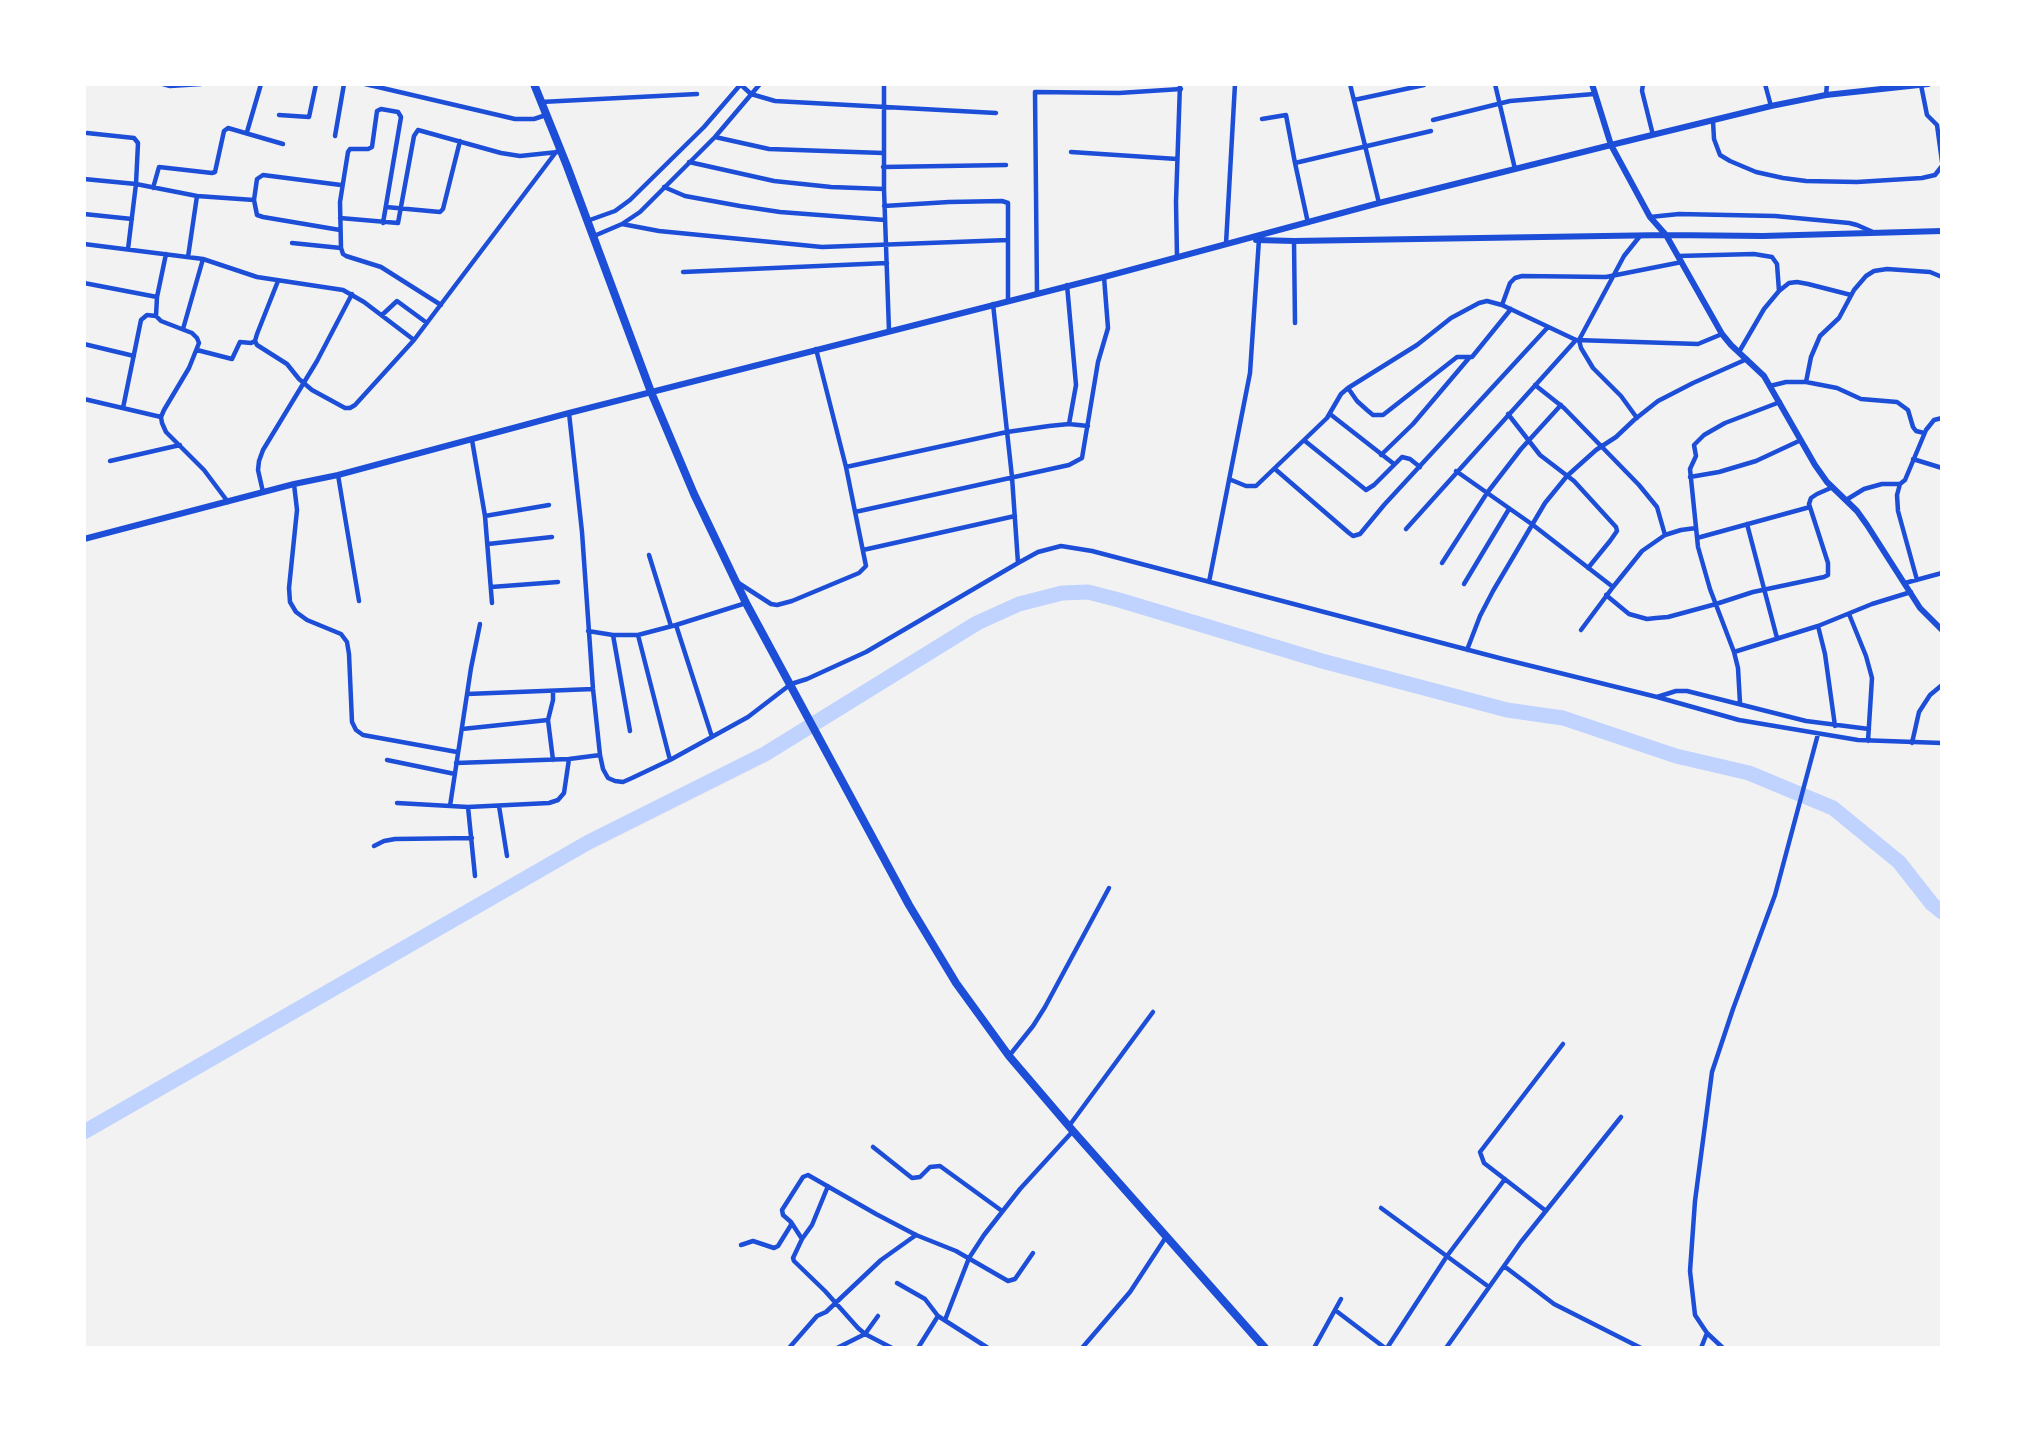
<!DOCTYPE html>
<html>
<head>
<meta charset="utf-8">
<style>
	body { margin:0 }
	#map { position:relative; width:2026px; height:1432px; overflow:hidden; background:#f2f2f2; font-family:"Nunito Sans",sans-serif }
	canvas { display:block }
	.frame { position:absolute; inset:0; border:86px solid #fff; pointer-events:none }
</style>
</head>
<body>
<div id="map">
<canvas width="2026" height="1432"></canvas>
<div class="frame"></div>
</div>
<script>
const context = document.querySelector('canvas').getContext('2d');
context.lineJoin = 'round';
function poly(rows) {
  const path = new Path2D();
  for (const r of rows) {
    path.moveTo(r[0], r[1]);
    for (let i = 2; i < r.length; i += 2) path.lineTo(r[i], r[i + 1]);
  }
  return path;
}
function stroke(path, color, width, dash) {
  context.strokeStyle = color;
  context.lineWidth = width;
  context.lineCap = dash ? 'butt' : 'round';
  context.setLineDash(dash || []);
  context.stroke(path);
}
const river = poly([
	[84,1132,587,843,765,754,977,623,1019,604,1062,593,1088,592,1119,600,1322,661,1507,710,1563,718,1676,756,1749,773,1833,808,1899,862,1932,904,1942,912]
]);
const minor = poly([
	[163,84,170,86,201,84],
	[365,84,515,119,534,119,546,115],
	[740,84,751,94,775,101,996,113],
	[884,84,884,189,889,331],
	[1350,84,1379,203],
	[1495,84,1515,169],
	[1643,84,1642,91,1653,135],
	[1765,84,1771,106],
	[1921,85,1927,115,1937,125,1942,162],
	[1826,95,1827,84],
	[1354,100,1424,85],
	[541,102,697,94],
	[279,115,309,117,316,84],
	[1262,119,1286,115,1295,163],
	[1433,120,1510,101,1594,94],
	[1713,121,1714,139,1720,155,1730,161,1756,172,1783,178,1806,181,1857,182,1922,178,1935,175,1942,166],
	[247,132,261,84],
	[87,133,134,138,138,143,136,184,128,249],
	[335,136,344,84],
	[715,137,769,149,883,153],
	[1071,152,1177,159],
	[689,162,774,181,831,187,884,189],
	[883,167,1006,165],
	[84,179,136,184,197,196,254,200],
	[664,187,685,196,740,206,780,212,885,220],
	[153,188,159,167,212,173,215,172,224,131,228,128,283,144],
	[884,206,949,202,1002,201,1008,203,1008,300],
	[386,207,440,212,443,209,460,141],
	[84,214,132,219],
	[1650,217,1679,214,1775,216,1849,223,1857,225,1873,232],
	[340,218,398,223,414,136,418,130,501,153,520,156,558,152],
	[587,221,615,211,630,200,704,127,741,84],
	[383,223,401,117,398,112,381,109,377,111,372,147,368,149,350,149,348,152,340,202,341,248,343,254,346,256,381,267,441,305],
	[1308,223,1295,163,1431,131],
	[622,224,659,231,822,247,1008,240],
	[340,230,263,217,257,215,254,200,257,179,263,175,341,185],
	[594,236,622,224,640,212,715,137,760,84],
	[1294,241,1295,323],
	[292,243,341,248],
	[84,244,203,259,257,277,343,290,364,302,414,340],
	[1226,244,1235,84],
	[166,254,157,297,156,316,161,321,192,333,197,338,199,343,189,368,164,410,161,417,162,423,166,432,204,470,228,502],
	[1678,256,1754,254,1772,257,1777,264,1779,291],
	[188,257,197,196],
	[1177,257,1176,202,1180,84],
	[683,272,887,263],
	[278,281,257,334,255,341,257,345,287,364,299,379,312,390,345,408,350,408,355,405,414,340,556,152],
	[84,283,157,297],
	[1067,285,1076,385,1069,424],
	[1037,293,1035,92,1119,93,1181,89],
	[993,304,1012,477,1018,563],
	[1502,305,1510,283,1515,278,1522,276,1606,277,1682,262],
	[382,315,397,301,427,323],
	[183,329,203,259],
	[84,344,134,356],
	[197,350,232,359,240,342,251,343,255,341],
	[1739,352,1764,309,1779,291,1789,283,1797,282,1808,284,1851,295],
	[1806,382,1811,357,1820,336,1839,318,1854,290,1866,276,1874,271,1887,269,1930,272,1942,277],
	[1535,385,1564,408,1639,485,1657,507,1665,535],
	[1770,386,1786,382,1806,382,1837,388,1861,399,1897,402,1908,410,1913,427,1916,431,1924,433],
	[1348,388,1357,401,1367,410,1373,415,1383,415,1457,357,1472,357,1511,309],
	[84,399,161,417],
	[123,408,141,320,147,315,156,316],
	[569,413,582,532,593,689,600,755,603,769,608,778,615,781,623,782,632,778,670,760,748,717,791,684,807,679,866,652,1018,563,1038,552,1061,546,1092,551,1503,659,1657,697,1739,720,1858,740,1942,743],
	[1330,414,1394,464],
	[1508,414,1540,455,1574,481,1616,527,1617,531,1610,541,1588,568],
	[1637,418,1621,396,1593,368,1581,348,1579,340,1624,256,1640,236],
	[472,440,485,516,492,603],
	[1305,441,1366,490,1374,485,1402,457,1410,459,1420,467],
	[1381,455,1413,424,1469,358],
	[1913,459,1942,468],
	[110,461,180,445],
	[846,467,1007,432,1049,426,1069,424,1088,426],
	[1275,469,1349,533,1353,536,1360,534,1384,505,1548,327],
	[1456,471,1533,525,1613,587],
	[338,475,359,601],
	[1690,477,1719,472,1756,461,1801,440],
	[1229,479,1246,486,1256,486,1327,418,1341,394,1348,388,1417,345,1451,318,1479,303,1487,301,1502,305,1576,340,1698,344,1722,334],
	[294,484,297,510,289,588,290,602,296,612,307,620,341,634,347,642,349,654,352,722,356,730,363,735,457,752],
	[1900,484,1897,495,1898,511,1917,580],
	[263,492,258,470,259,461,263,450,317,361,352,294],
	[1846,500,1864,489,1882,484,1900,484,1905,480,1926,430,1934,420,1942,418],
	[855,512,1069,465,1082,458,1098,362,1108,328,1104,277],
	[485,516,549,505],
	[1747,524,1777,638],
	[1406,529,1576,340],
	[1697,538,1810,507],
	[488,544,552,537],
	[863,550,1015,516],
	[649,555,671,626],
	[1442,563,1487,493,1521,449,1561,405],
	[737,582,771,604,777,605,792,601,859,573,866,566,846,467,816,349],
	[1209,582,1250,373,1259,239],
	[1905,583,1942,573],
	[1464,584,1509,509],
	[491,587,558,582],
	[1606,595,1629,614,1647,619,1656,618,1668,617,1716,604,1753,592,1824,577,1828,575,1828,563,1809,504,1811,498,1817,494,1833,487],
	[1849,614,1866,656,1872,678,1868,741],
	[676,625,712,737],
	[1818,626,1825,654,1835,726],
	[1581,630,1613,587,1642,551,1665,535,1681,530,1696,528],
	[588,631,613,635,638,635,676,625,746,603],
	[613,635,630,731],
	[638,635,670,760],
	[1467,650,1480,616,1493,591,1545,503,1567,476,1596,450,1616,437,1634,420,1658,401,1693,383,1747,359],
	[1734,652,1818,626,1872,604,1911,592],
	[467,694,593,689],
	[1657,697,1676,691,1687,691,1806,721,1869,729],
	[1740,703,1738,668,1734,652,1710,589,1698,547,1690,469,1696,456,1694,445,1704,435,1725,423,1780,402],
	[462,729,548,720],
	[1912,743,1919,712,1930,695,1942,685],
	[387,760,455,774],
	[553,760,548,720,553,700,553,691],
	[456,763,569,759,600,755],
	[397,803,468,807,549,803,558,800,564,793,569,759],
	[450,806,471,668,480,624],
	[499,806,507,856],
	[468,807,475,876],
	[374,846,384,841,395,839,472,838],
	[1009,1056,1033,1026,1045,1007,1109,888],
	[1069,1126,1153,1012],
	[873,1147,912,1178,920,1177,930,1167,940,1166,1002,1211],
	[1381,1208,1489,1287],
	[1546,1211,1484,1163,1480,1152,1563,1044],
	[791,1222,802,1239,793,1258,794,1261,825,1291,858,1328,865,1334,892,1348],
	[802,1239,812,1225,828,1186],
	[741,1245,753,1241,774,1248,778,1246,791,1225,791,1222,783,1215,782,1210,803,1177,808,1175,876,1214,916,1235,956,1251,1008,1281,1015,1279,1033,1253],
	[1504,1266,1554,1304,1641,1348],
	[897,1283,925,1299,938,1316],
	[1335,1310,1385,1348],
	[945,1320,969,1258,984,1235,1020,1189,1073,1131],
	[789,1348,817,1316,826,1312,881,1260,916,1235],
	[837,1348,865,1334,878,1316],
	[918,1348,938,1316,988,1348],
	[1082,1348,1130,1292,1166,1237],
	[1314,1348,1341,1299],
	[1387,1348,1447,1256,1505,1179],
	[1446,1348,1521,1242,1621,1117],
	[1701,1348,1707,1333],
	[1723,1348,1707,1333,1695,1315,1690,1271,1695,1201,1712,1072,1733,1009,1775,895,1818,734]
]);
const tertiary = poly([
	[1592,84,1611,145,1650,217,1666,235,1722,334,1731,345,1764,376,1815,465,1827,482,1857,511,1867,525,1920,608,1942,630],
	[1256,240,1294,241,1666,235,1763,236,1942,231],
	[84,539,294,484,338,475,569,413,1104,277,1379,203,1611,145,1771,106,1826,95,1928,84]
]);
const primary = poly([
	[534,84,567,166,651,392,694,494,746,603,909,905,956,983,1009,1056,1073,1131,1265,1348]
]);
stroke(river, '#bfd3fe', 15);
stroke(minor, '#1d4ed8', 4.5);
stroke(tertiary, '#1d4ed8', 6);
stroke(primary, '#1d4ed8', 8);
</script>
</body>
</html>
